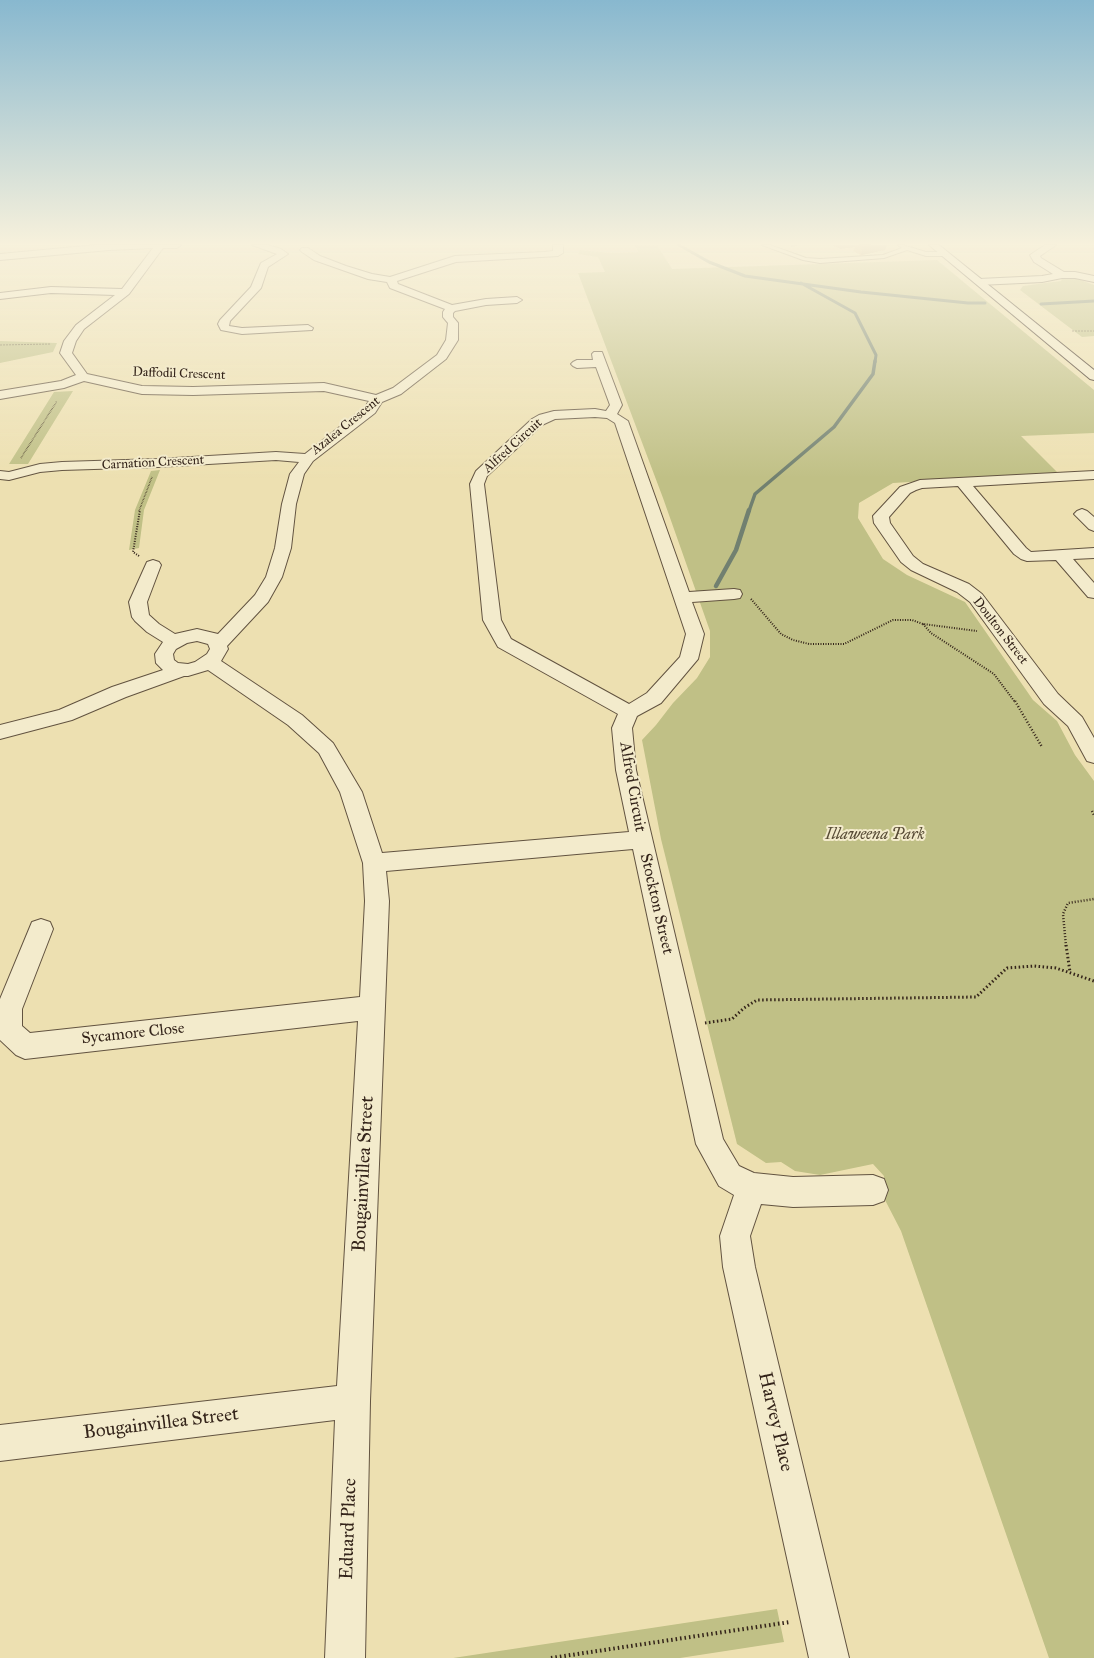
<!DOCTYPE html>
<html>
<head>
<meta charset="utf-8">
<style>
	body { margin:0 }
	canvas { display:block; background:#ede0b1 }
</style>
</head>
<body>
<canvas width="1094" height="1658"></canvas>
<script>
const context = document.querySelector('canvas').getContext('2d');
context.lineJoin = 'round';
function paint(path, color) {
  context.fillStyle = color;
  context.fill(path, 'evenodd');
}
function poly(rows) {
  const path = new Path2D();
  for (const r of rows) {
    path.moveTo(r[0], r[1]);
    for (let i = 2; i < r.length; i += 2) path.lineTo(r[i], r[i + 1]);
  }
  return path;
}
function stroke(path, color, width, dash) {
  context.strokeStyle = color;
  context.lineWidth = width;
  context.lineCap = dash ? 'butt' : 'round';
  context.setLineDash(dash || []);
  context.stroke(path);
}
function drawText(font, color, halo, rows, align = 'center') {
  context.font = font + ' "IM FELL Great Primer",serif';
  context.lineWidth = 4;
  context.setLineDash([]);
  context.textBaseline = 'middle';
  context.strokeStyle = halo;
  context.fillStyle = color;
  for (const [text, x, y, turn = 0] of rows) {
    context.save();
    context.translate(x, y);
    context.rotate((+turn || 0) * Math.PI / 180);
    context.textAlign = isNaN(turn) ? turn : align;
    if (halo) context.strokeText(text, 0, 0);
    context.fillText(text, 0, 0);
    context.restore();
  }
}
const green = poly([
	[635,245,657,245,672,269,937,260,1094,390,1094,433,1021,436,1058,473,893,483,859,503,858,518,883,559,907,575,965,602,1033,700,1057,721,1075,755,1094,781,1094,1658,1049,1658,901,1231,885,1200,884,1176,873,1164,820,1175,795,1171,781,1162,766,1163,737,1144,661,839,642,740,656,725,673,703,697,678,710,657,710,631,663,498,578,273,605,272,598,257,578,254,580,250,612,253,638,252],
	[1062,278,1078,279,1094,285,1094,336,1082,337,1020,290,1023,286,1061,281],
	[0,341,57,343,53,352,0,363],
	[73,391,28,464,9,464,54,392],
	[160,470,144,510,139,548,129,550,135,510,151,471],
	[777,1609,784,1642,680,1658,453,1658]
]);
const streamFar2 = poly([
	[679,245,709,262,745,276,861,292,968,303,985,303],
	[801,283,855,313,876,355,875,362],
	[1041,304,1094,301]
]);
const streamFar1 = poly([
	[749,511,755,494,834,427,873,374,875,361]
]);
const stream = poly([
	[716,586,736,550,749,510]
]);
const pathFar5 = poly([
	[1072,331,1094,331],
	[0,345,51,344]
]);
const pathFar4 = poly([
	[21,458,57,401],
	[139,511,152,477]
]);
const pathFar3 = poly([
	[139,556,133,552,140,510],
	[751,599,781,634,793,640,809,644,844,644,893,620,912,620,923,624,977,631],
	[923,624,931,633,994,674,1015,702]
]);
const pathFar2 = poly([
	[1015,701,1042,747],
	[1092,811,1094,815],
	[1066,946,1063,914,1068,903,1094,899]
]);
const pathFar1 = poly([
	[1066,945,1070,972],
	[705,1023,732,1019,744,1008,757,1000,976,997,1007,968,1034,966,1056,968,1094,981]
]);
const path = poly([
	[551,1658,790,1622]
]);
const service = poly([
	[762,245,770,245,806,258,820,259,883,255,902,248,898,245,903,245,926,252,944,252,947,254,944,256,926,256,907,250,884,258,820,263,803,260,762,245]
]);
const minor = poly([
	[96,245,181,245,177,248,163,248,129,294,84,329,76,341,72,353,87,374,142,386,193,387,324,383,376,395,393,388,437,355,446,340,448,323,443,317,443,312,445,309,390,288,387,282,368,279,314,260,302,252,300,250,302,248,308,248,320,256,346,266,372,274,390,277,455,256,544,252,553,251,553,245,563,245,563,253,558,256,456,262,397,281,398,284,452,305,486,299,517,297,522,300,517,303,486,305,455,311,453,313,453,317,458,323,458,340,446,359,401,394,382,402,375,413,313,461,304,474,296,504,291,548,282,577,268,602,227,646,228,649,221,661,302,715,333,743,362,792,382,853,629,832,616,770,612,728,618,714,498,647,483,620,470,484,476,471,532,419,539,415,554,411,595,409,606,411,610,405,596,367,577,368,573,366,571,364,573,362,577,360,593,360,592,354,594,352,602,352,622,405,617,414,628,421,689,592,734,589,740,590,742,594,740,598,734,599,692,602,704,634,698,659,661,703,637,716,632,728,636,770,723,1139,739,1166,754,1173,793,1177,873,1175,884,1179,888,1190,884,1201,873,1205,793,1207,761,1204,750,1236,755,1267,849,1658,809,1658,723,1267,720,1236,734,1195,719,1186,696,1144,633,849,386,871,389,901,370,1401,365,1658,325,1658,335,1420,0,1461,0,1425,337,1386,358,1021,25,1059,16,1055,0,1040,0,999,32,922,41,919,50,922,53,929,22,1009,22,1026,30,1033,360,997,365,901,363,863,340,792,319,753,288,725,208,670,188,676,184,676,126,697,72,720,0,739,0,725,59,710,112,687,163,670,156,663,155,654,163,642,147,632,135,621,132,617,129,602,147,562,153,560,159,562,161,565,147,602,149,615,159,624,175,634,197,629,218,634,255,595,266,577,275,548,282,504,290,474,299,462,276,460,158,467,62,470,40,472,9,480,0,479,0,471,9,472,40,464,62,462,158,459,276,452,305,454,365,407,369,401,324,391,193,395,142,394,84,381,64,388,0,399,0,391,61,381,76,375,60,353,64,341,76,325,115,295,51,293,0,299,0,293,51,287,122,289,153,248,109,250,0,260,0,254,96,245],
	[595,417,607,418,615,423,686,634,680,657,647,693,629,704,511,639,501,620,484,484,487,476,542,425,555,419,595,417],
	[197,641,208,644,210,649,207,654,195,662,188,664,178,663,174,660,173,654,176,649,187,643,197,641],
	[252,245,268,245,281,249,288,254,268,267,261,288,230,321,229,326,242,328,308,325,313,328,312,330,242,334,221,330,218,324,220,320,251,287,261,263,277,254,252,245],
	[1045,245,1056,245,1040,256,1041,258,1064,272,1075,272,1094,276,1094,282,1075,278,1062,278,1042,282,979,285,974,282,979,279,1042,276,1053,274,1034,262,1030,255,1045,245],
	[1094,471,1094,479,973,486,1026,548,1031,552,1094,548,1094,558,1073,559,1094,583,1094,598,1088,597,1056,560,1027,561,1021,559,1014,554,958,486,922,488,916,490,910,493,889,517,890,523,913,556,923,564,969,584,982,594,1058,694,1082,717,1094,738,1094,763,1087,761,1068,726,1044,704,970,602,957,592,911,570,901,562,874,523,873,516,900,487,920,480,1094,471],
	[1082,509,1087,511,1094,517,1094,531,1089,529,1074,514,1077,511,1082,509]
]);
const secondary = poly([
	[929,245,939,245,1094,370,1094,380,1090,379,929,245]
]);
const wall = poly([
	[832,245,887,245,885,250,861,255,853,251,855,247,840,249]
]);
const shadedWall = poly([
	[791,245,800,245,791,247],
	[840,245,855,245,855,247,840,249],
	[871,245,887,245,885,250,861,255,863,247]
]);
const building = poly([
	[860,245,871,245,863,247,860,245]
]);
const farStreetnames = [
	["Daffodil Crescent",179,374,2],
	["Azalea Crescent",346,426,-39],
	["Alfred Circuit",513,446,-42],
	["Carnation Crescent",153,463,-3],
	["Doulton Street",1000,631,52]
];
const streetNames = [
	["Alfred Circuit",632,787,80],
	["Stockton Street",656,904,77],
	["Sycamore Close",133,1034,-6]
];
const parkNames = [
	["Illaweena Park",875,835]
];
const nearStreetnames = [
	["Bougainvillea Street",364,1174,-87],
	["Harvey Place",775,1422,77],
	["Bougainvillea Street",161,1424,-7],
	["Eduard Place",349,1529,-88]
];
paint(green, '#c0c086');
stroke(streamFar2, '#718070', 3);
stroke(streamFar1, '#718070', 3.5);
stroke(stream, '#718070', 4.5);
stroke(service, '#625340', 2);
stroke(minor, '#625340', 2);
stroke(secondary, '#34241a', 2);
stroke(pathFar5, '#34241a', 1, [0.5, 1]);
stroke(pathFar4, '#34241a', 1.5, [0.5, 1]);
stroke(pathFar3, '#34241a', 2, [1, 1.5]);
stroke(pathFar2, '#34241a', 2.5, [1, 2]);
stroke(pathFar1, '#34241a', 3, [1.5, 2.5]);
stroke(path, '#34241a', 4, [1.5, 3]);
paint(service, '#f3ebcc');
paint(minor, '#f3ebcc');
paint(secondary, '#f3ebcc');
paint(wall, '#bd8c6b');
paint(shadedWall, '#9a7257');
paint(building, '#dca37c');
stroke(building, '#9a7257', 1);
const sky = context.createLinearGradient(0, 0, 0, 478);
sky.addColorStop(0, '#88b8cf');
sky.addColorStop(0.51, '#f7f1dc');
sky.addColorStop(1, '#f7f1dc00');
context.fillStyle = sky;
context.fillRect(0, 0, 1094, 478);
drawText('13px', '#34241a', '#f3ebcc', farStreetnames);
drawText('16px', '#34241a', '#f3ebcc', streetNames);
drawText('italic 16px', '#574b35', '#f3ebcc', parkNames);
drawText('19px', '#34241a', '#f3ebcc', nearStreetnames);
</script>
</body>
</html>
